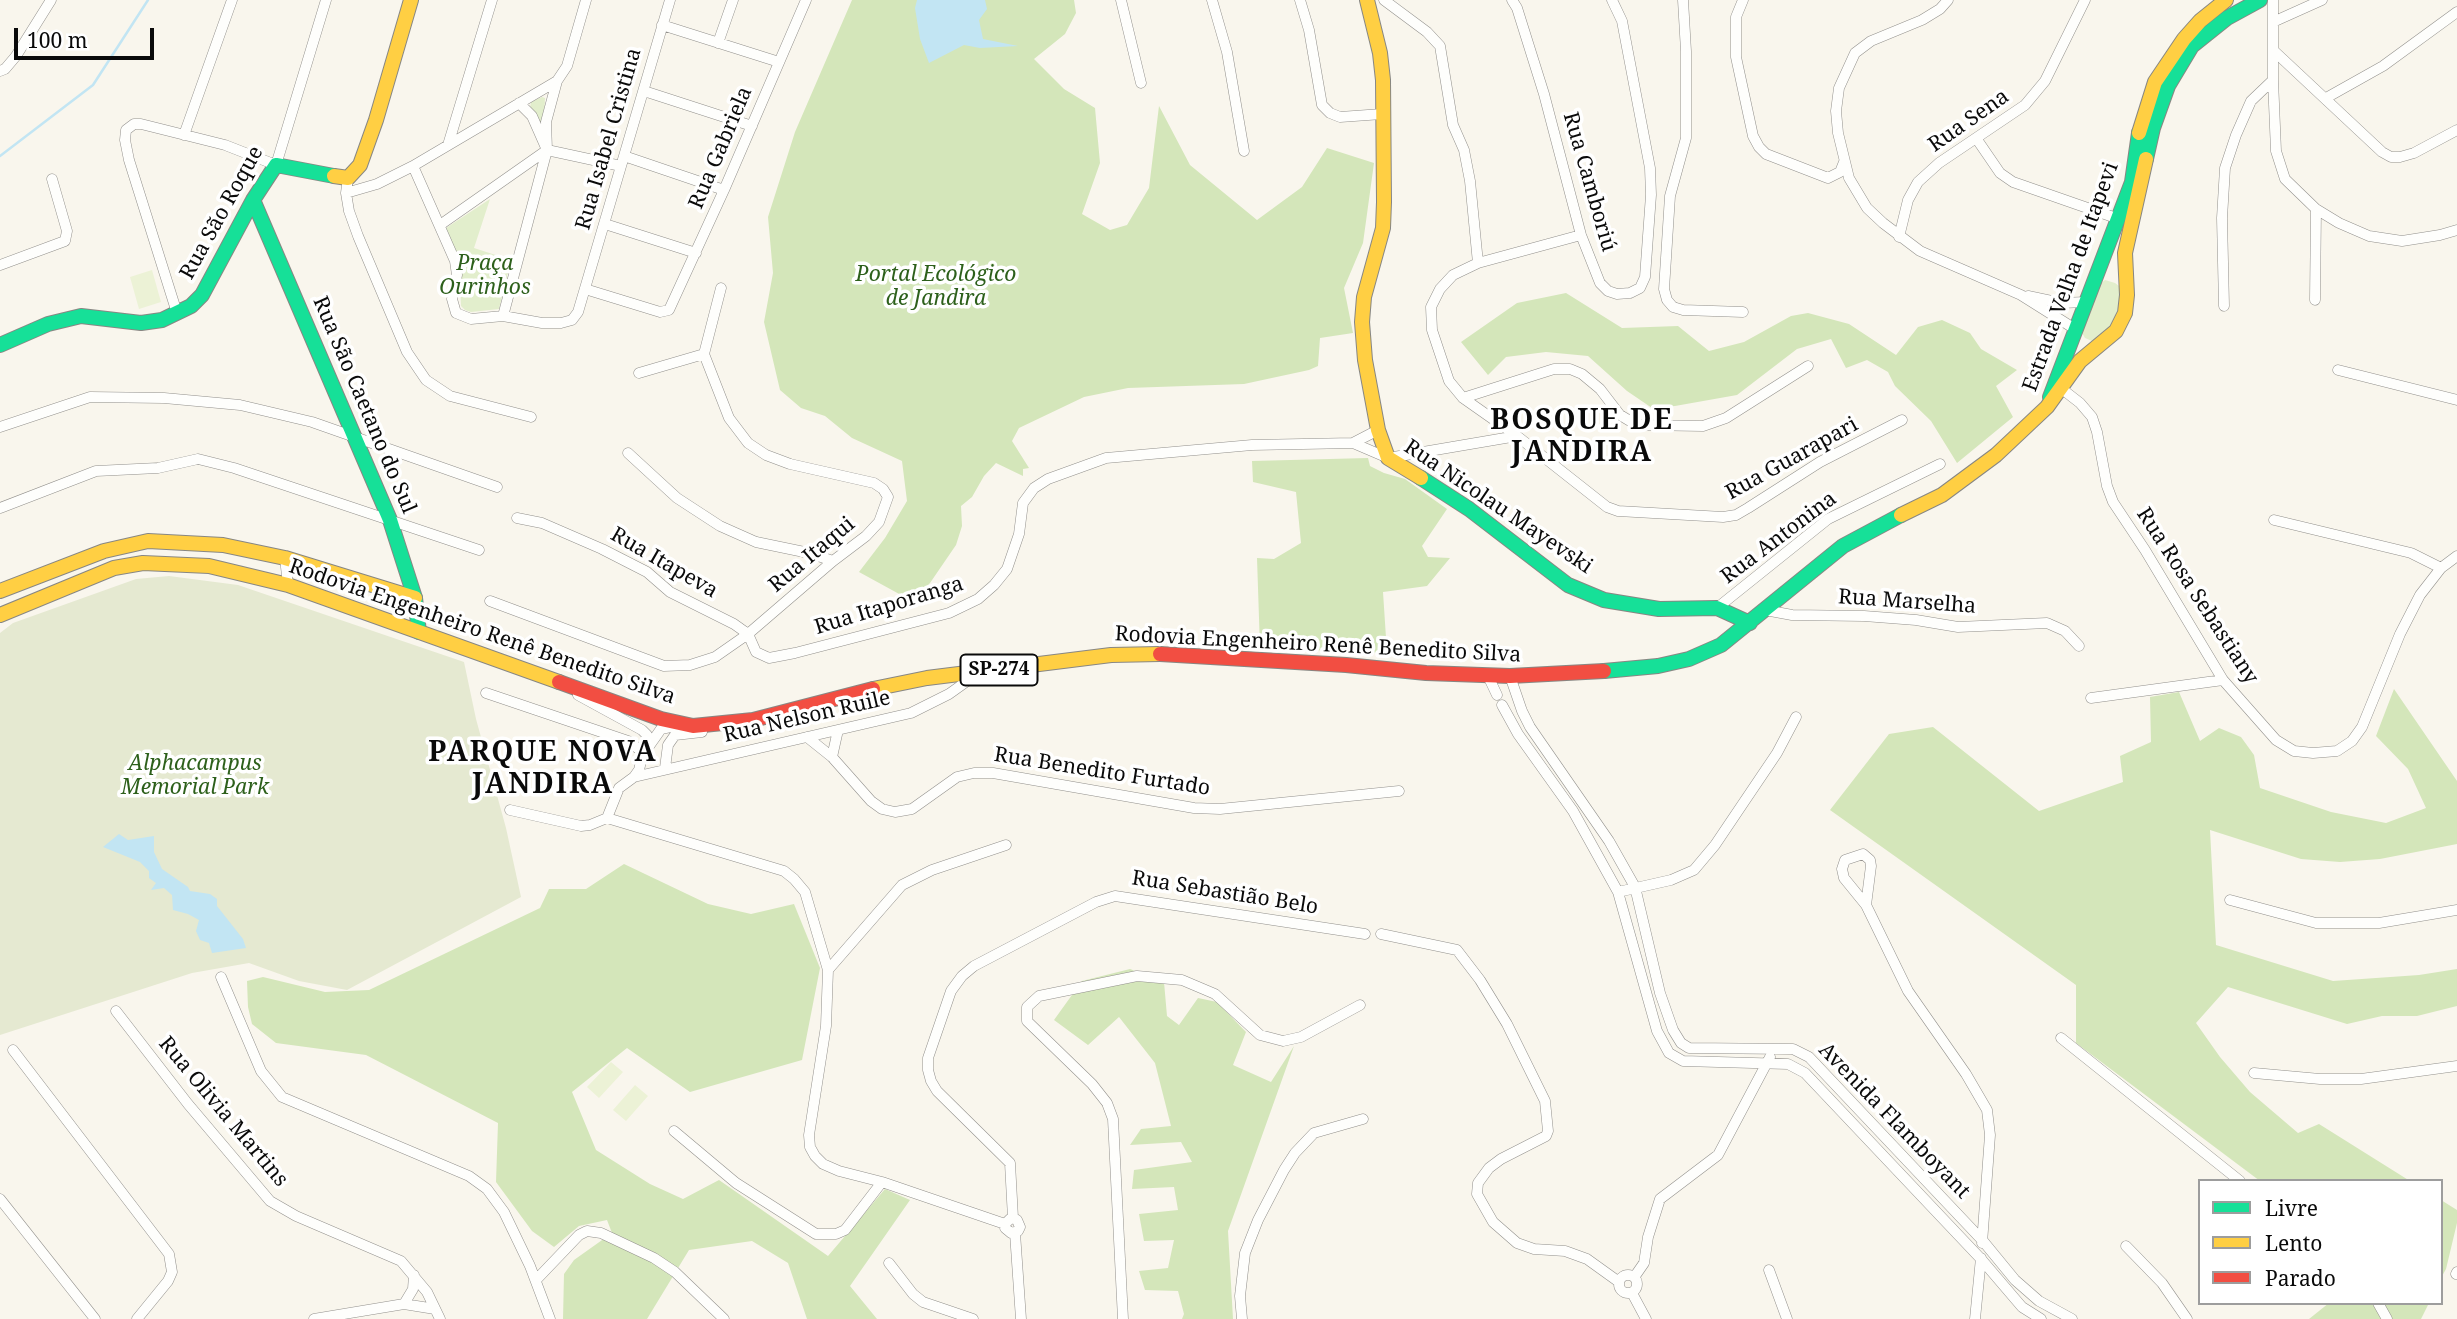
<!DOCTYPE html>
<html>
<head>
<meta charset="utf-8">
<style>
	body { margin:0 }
	#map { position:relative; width:2457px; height:1319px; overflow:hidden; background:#f9f6ed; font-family:"Noto Serif",serif }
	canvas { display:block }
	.legend { position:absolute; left:2198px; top:1179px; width:245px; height:126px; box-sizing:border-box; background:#fff; border:2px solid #9d9d9d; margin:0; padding:9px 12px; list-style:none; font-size:21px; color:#0a0a0a }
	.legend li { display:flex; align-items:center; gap:14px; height:35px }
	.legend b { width:35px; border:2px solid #9d9d9d }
	.scale { position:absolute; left:14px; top:28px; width:140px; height:32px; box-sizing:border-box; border:4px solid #0a0a0a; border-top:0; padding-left:9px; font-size:21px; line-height:24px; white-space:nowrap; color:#0a0a0a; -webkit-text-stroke:5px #fff; paint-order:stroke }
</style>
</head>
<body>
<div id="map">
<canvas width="2457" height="1319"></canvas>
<ul class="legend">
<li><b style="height:9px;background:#16e098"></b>Livre</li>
<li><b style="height:9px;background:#ffcf43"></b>Lento</li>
<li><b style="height:9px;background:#f24e42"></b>Parado</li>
</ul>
<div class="scale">100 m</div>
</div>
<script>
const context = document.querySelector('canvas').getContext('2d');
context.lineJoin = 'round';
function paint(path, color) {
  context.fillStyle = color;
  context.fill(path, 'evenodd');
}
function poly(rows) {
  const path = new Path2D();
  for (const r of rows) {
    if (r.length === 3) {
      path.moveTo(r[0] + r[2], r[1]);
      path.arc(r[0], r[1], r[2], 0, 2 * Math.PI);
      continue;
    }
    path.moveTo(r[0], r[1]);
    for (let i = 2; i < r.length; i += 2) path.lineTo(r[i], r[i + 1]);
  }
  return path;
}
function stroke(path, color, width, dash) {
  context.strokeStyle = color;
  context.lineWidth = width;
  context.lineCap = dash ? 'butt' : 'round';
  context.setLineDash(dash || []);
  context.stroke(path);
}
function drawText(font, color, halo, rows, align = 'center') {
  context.font = font + ' "Noto Serif",serif';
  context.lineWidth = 7;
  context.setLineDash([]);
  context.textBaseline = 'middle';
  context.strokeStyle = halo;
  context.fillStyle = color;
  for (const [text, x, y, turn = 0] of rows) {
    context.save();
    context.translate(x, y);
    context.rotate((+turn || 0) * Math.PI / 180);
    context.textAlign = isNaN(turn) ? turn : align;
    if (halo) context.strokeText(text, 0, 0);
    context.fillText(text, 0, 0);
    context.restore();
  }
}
const green = poly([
	[542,97,545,98,544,125,541,125,530,108,531,102],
	[490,199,474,248,511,260,499,309,471,312,465,310,461,306,460,285,463,270,446,228],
	[2105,280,2115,283,2119,286,2121,301,2116,320,2100,340,2092,341,2085,338,2081,331,2098,286]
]);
const forest = poly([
	[852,0,1074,0,1076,13,1065,34,1034,59,1064,89,1095,108,1100,163,1082,214,1110,230,1127,225,1149,188,1159,106,1190,165,1257,220,1302,187,1327,148,1374,163,1363,243,1344,288,1353,333,1320,338,1318,366,1309,370,1244,384,1128,388,1084,397,1019,428,1012,441,1029,468,1023,469,1023,476,996,463,984,476,972,497,961,506,962,526,956,545,930,583,917,596,901,595,859,572,885,538,907,501,902,461,852,438,825,416,801,408,780,390,764,322,773,273,768,217,795,132],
	[1566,293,1622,328,1678,326,1709,351,1744,342,1791,316,1808,313,1849,324,1896,355,1918,327,1942,320,1970,333,1981,349,2017,370,1996,386,2013,417,1957,463,1931,421,1895,386,1888,372,1867,360,1846,368,1831,339,1797,349,1737,395,1675,406,1652,408,1627,391,1588,356,1546,352,1506,357,1488,375,1461,342,1517,303],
	[1368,458,1370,466,1384,473,1405,479,1447,509,1422,546,1428,557,1450,558,1427,586,1383,592,1387,653,1260,648,1257,558,1274,559,1301,543,1296,492,1253,482,1252,461],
	[2394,689,2457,781,2457,844,2380,859,2340,862,2301,859,2210,830,2216,945,2333,981,2419,975,2457,969,2457,1006,2417,1016,2382,1016,2347,1024,2228,987,2196,1023,2220,1057,2250,1092,2298,1133,2319,1124,2410,1181,2260,1181,2076,1043,2076,985,1830,810,1889,734,1933,727,2039,811,2123,782,2120,756,2151,742,2150,697,2179,692,2200,741,2219,728,2241,737,2254,755,2260,788,2331,812,2386,823,2426,808,2408,769,2376,736],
	[624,864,708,904,751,914,794,904,820,968,802,1060,690,1092,627,1048,572,1092,596,1150,650,1184,683,1199,719,1180,828,1256,885,1189,910,1200,850,1286,877,1319,807,1319,788,1263,752,1241,689,1250,647,1319,563,1319,564,1274,574,1260,612,1233,607,1220,579,1226,554,1247,532,1231,496,1182,498,1123,366,1055,276,1043,252,1024,248,1007,247,981,263,977,325,992,369,990,540,908,549,889,586,889],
	[1130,969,1164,982,1167,1016,1179,1025,1198,998,1217,1002,1246,1032,1233,1065,1271,1082,1294,1046,1228,1231,1233,1319,1182,1319,1184,1314,1178,1291,1145,1290,1139,1271,1168,1268,1174,1240,1144,1241,1139,1214,1178,1210,1174,1187,1132,1189,1134,1170,1192,1162,1181,1142,1130,1145,1141,1129,1171,1126,1155,1063,1119,1017,1088,1045,1054,1020,1082,981],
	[2441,1200,2457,1210,2457,1223,2446,1269,2441,1278],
	[2329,1303,2429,1303,2421,1319,2309,1319]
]);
const cemetery = poly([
	[169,576,238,585,464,662,476,719,506,828,521,897,347,990,299,981,249,963,192,973,0,1035,0,633,13,623,136,579]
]);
const pitch = poly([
	[152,270,161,302,139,309,130,277],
	[611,1062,623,1072,599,1098,587,1087],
	[635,1085,648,1096,626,1121,613,1110]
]);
const water = poly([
	[917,0,985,0,987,9,979,20,983,39,1018,46,980,48,964,45,929,63,920,39,915,8],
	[119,834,128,840,154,836,154,852,162,869,188,887,190,891,210,894,217,899,217,906,243,939,246,948,212,953,209,943,200,940,196,931,199,920,188,914,173,910,172,895,164,888,151,890,156,883,149,878,149,871,140,862,103,847]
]);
const stream = poly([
	[0,156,93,85,148,0]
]);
const street = poly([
	[1121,0,1141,83],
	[1212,0,1227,52,1244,151],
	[1300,0,1309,30,1322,105,1330,113,1340,117,1382,114],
	[1384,0,1427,32,1440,46,1453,125,1464,150,1470,181,1478,263],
	[1512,0,1517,8,1544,94,1581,235,1600,283,1608,291,1617,294,1630,293,1640,288,1645,277,1651,195,1650,168,1622,21,1612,0],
	[1683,0,1686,51,1686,138,1670,196,1664,289,1667,300,1673,307,1683,310,1743,312],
	[1743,0,1736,17,1736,57,1753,136,1759,147,1766,154,1828,178,1840,172,1844,162],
	[1948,0,1940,9,1922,20,1871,41,1855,53,1839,88,1836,111,1838,133,1849,178,1867,208,1883,223,1920,251,2021,295,2075,329],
	[2273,0,2273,80,2276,151,2285,179,2316,209,2339,223,2369,236,2402,241,2440,235,2457,230],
	[2273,22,2322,0],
	[662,25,779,62],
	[718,43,733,0],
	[2274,51,2382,152,2391,157,2400,157,2414,153,2457,130],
	[0,71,5,69,16,56,51,0],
	[644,91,752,126],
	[2326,98,2383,66,2457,12],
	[184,135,232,0],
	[1976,138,2000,173,2013,182,2119,219],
	[448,145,492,0],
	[547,150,621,166],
	[624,156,724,190],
	[413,166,455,261,457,275,452,299,456,313,471,319,503,316,542,323,561,323,572,320,578,312,670,0],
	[348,178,346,193,349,211,358,236,407,352,426,380,450,396,531,417],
	[346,193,377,184,413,166,557,81,567,66,586,0],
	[605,224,696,253],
	[440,225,547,150,532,116,519,103],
	[1899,237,1908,200,1918,182,1939,163,2025,105,2045,81,2085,0],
	[0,265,65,241,67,231,52,179],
	[585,289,660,312,669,310,724,190,806,0],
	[2028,296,2061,303,2086,302],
	[2315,300,2316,209],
	[2224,306,2222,218,2225,168,2236,135,2251,101,2273,80],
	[177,313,129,160,125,140,126,130,134,124,141,124,225,145,276,165,326,0],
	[503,316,547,150,546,122,557,81],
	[2338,370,2457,400],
	[639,373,704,354],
	[2062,389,2080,403,2092,417,2097,432,2107,486,2113,502,2145,550,2223,680,2276,740,2294,751,2313,753,2337,751,2352,741,2362,727,2400,634,2420,595,2441,568,2457,556],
	[1463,398,1554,369,1570,369,1582,374,1600,389,1620,415,1630,421,1641,425,1703,426,1726,418,1808,366],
	[0,427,90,397,164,398,240,405,312,422,497,487],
	[1517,436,1463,398,1449,381,1432,330,1431,307,1440,289,1453,275,1478,263,1581,235],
	[1353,443,1378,430],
	[628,453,677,498,720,526,756,542,809,553,833,561],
	[0,508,96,471,158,468,198,459,234,468,479,550],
	[517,518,542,523,602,549,647,572,670,592,734,624,748,634,756,652,769,658,795,653,949,613,978,599,994,585,1007,569,1019,534,1023,503,1034,488,1048,479,1106,458,1252,445,1353,443,1388,458,1517,436,1607,507,1618,511,1723,517,1736,515,1748,508,1820,462,1902,420],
	[2274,520,2411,553,2441,568],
	[285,558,288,585],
	[490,601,664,666,690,665,715,657,748,634,833,561,866,536,879,522,888,497,883,489,874,483,790,464,766,455,748,443,729,418,704,354,721,288],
	[1717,608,1828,519,1940,464],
	[1765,610,1792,615,1864,616,1916,620,1958,627,2047,623,2065,631,2079,646],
	[1488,676,1497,695],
	[1510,676,1522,711,1530,727,1609,841,1635,887,1660,993,1673,1030,1681,1043,1689,1048,1793,1049,1809,1057,1983,1241,2015,1280,2039,1301,2072,1319],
	[486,693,628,741,640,750,642,757,639,770,634,777],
	[578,695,642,730,647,735,649,746,642,757],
	[2091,698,2223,680],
	[1502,705,1518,734,1573,811,1618,892,1657,1031,1669,1053,1683,1061,1788,1064,1805,1073,1981,1259,2022,1307,2041,1319],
	[807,737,832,757,871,801,882,809,895,812,912,809,957,777,974,773,993,773,1194,808,1220,809,1399,791],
	[649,746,661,729,675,726],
	[832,757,838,730],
	[665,768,668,745,675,735,702,732],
	[510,810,581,826,590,825,607,818,784,871,794,879,805,892,828,970,826,1026,809,1135,810,1147,815,1156,823,1164,839,1171,882,1182,1005,1224],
	[607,818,619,788,634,777,911,713,949,694,977,674],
	[1618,892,1671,880,1694,870,1715,845,1777,753,1796,717],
	[2230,900,2316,923,2379,923,2457,910],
	[1866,905,1871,866,1870,860,1863,854,1845,860,1842,869,1844,878,1866,905,1908,991,1966,1074,1987,1110,1990,1135,1982,1243],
	[1381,934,1457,950,1480,980,1507,1024,1545,1101,1548,1131,1546,1136,1501,1159,1489,1168,1478,1183,1477,1194,1493,1222,1517,1243,1534,1249,1565,1251,1587,1259,1619,1282],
	[828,970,902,885,932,870,1006,845],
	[221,977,261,1071,282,1097,469,1176,487,1189,504,1212,530,1266,550,1319],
	[116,1011,188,1104,270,1201,296,1216,401,1261,427,1292,440,1319],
	[2061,1038,2240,1181],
	[13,1050,169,1254,172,1272,168,1281,137,1319],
	[2254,1073,2320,1079,2361,1079,2457,1066],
	[674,1131,736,1183,816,1234,836,1234,845,1230,882,1182],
	[0,1199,95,1319],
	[1013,1218,1010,1219,1005,1224,1005,1228,1011,1233,1018,1231,1020,1227,1017,1220,1013,1218,1010,1163,937,1091,931,1081,928,1070,928,1058,951,991,962,976,974,966,1096,902,1115,896,1365,934],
	[1015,1233,1021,1319],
	[2126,1246,2162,1283,2187,1319],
	[889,1263,913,1294,923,1302,973,1319],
	[1769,1270,1787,1319],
	[2456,1274,2457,1272],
	[1628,1284,9],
	[1635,1276,1644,1263,1648,1237,1660,1199,1718,1155,1770,1057],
	[536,1280,579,1235,587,1231,601,1233,654,1258,675,1272,724,1319],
	[1632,1293,1646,1319],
	[2378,1303,2387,1319],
	[404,1304,435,1309],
	[314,1319,404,1304,413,1289,414,1275],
	[1123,1319,1113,1119,1107,1103,1092,1084,1027,1021,1027,1007,1039,996,1137,976,1182,980,1215,994,1260,1035,1283,1041,1301,1037,1360,1005],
	[1242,1319,1240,1296,1245,1253,1258,1220,1284,1170,1295,1153,1314,1133,1363,1119],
	[1975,1319,1981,1258]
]);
const fast = poly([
	[2146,159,2153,128,2168,86,2192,46,2227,18,2260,0],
	[253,200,390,520,415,598,419,632],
	[0,345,48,324,81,316,141,323,162,320,191,306,202,295,253,200,276,165,334,176],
	[2050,397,2132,182,2139,133],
	[1421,478,1469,509,1568,585,1604,600,1659,609,1717,608,1750,623],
	[1604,671,1658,666,1689,659,1721,645,1843,546,1901,515]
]);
const slow = poly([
	[1367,0,1380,53,1383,80,1384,202,1383,228,1364,297,1362,322,1365,360,1378,430,1388,458,1421,478],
	[2139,133,2155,82,2184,39,2200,21,2226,0],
	[334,176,348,178,360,165,376,120,411,0],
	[1901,515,1942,495,1996,455,2047,407,2080,361,2116,331,2125,313,2127,295,2125,253,2146,159],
	[0,591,104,551,148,541,223,545,285,558,415,598],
	[0,615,114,568,143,563,209,566,288,585,559,682],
	[873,689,927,678,1111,655,1160,654]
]);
const jam = poly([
	[1160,654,1346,665,1426,673,1510,676,1604,671],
	[559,682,661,719,693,726,753,720,873,689]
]);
const shields = [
	[999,670,77]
];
const shieldNames = [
	["SP-274",999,670]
];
const streetNames = [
	["Rua Sena",1969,121,-35],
	["Rua Isabel Cristina",609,139,-74],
	["Rua Gabriela",721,148,-67],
	["Rua Camboriú",1589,182,74],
	["Rua São Roque",222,213,-61],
	["Estrada Velha de Itapevi",2071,277,-70],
	["Rua São Caetano do Sul",364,405,67],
	["Rua Guarapari",1792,459,-29],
	["Rua Nicolau Mayevski",1498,507,34],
	["Rua Antonina",1779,538,-37],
	["Rua Itaqui",812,555,-40],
	["Rua Itapeva",664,563,30],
	["Rua Rosa Sebastiany",2197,596,57],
	["Rua Marselha",1907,602,4],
	["Rua Itaporanga",889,606,-17],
	["Rodovia Engenheiro Renê Benedito Silva",482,632,19],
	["Rodovia Engenheiro Renê Benedito Silva",1318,645,3],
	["Rua Nelson Ruile",807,717,-13],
	["Rua Benedito Furtado",1102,772,9],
	["Rua Sebastião Belo",1225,893,9],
	["Rua Olivia Martins",223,1112,50],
	["Avenida Flamboyant",1894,1121,46]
];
const parkNames = [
	["Praça",485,264],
	["Ourinhos",485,288],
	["Portal Ecológico",936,275],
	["de Jandira",936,299],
	["Alphacampus",195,764],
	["Memorial Park",195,788]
];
const districtNames = [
	["BOSQUE DE",1582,421],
	["JANDIRA",1582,453],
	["PARQUE NOVA",543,753],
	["JANDIRA",543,785]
];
paint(green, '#e2eecc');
paint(forest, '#d4e6ba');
paint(cemetery, '#e5e9d1');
paint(pitch, '#ecf2d6');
paint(water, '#c2e5f3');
stroke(stream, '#c2e5f3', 2.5);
stroke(street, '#92908c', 11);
stroke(fast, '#888783', 16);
stroke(slow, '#888783', 16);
stroke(jam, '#888783', 16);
stroke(street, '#fefefc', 10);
stroke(fast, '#16e098', 14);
stroke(slow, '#ffcf43', 14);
stroke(jam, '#f24e42', 14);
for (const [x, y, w] of shields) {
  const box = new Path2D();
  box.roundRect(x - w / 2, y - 15.5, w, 31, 5);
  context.fillStyle = '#fff';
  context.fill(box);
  stroke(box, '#0a0a0a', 2);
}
drawText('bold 19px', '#0a0a0a', null, shieldNames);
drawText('21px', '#0a0a0a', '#fff', streetNames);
drawText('italic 21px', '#2d601b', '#fff', parkNames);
context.letterSpacing = '2px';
drawText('bold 28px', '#0a0a0a', '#fff', districtNames);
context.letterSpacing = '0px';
</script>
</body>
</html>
